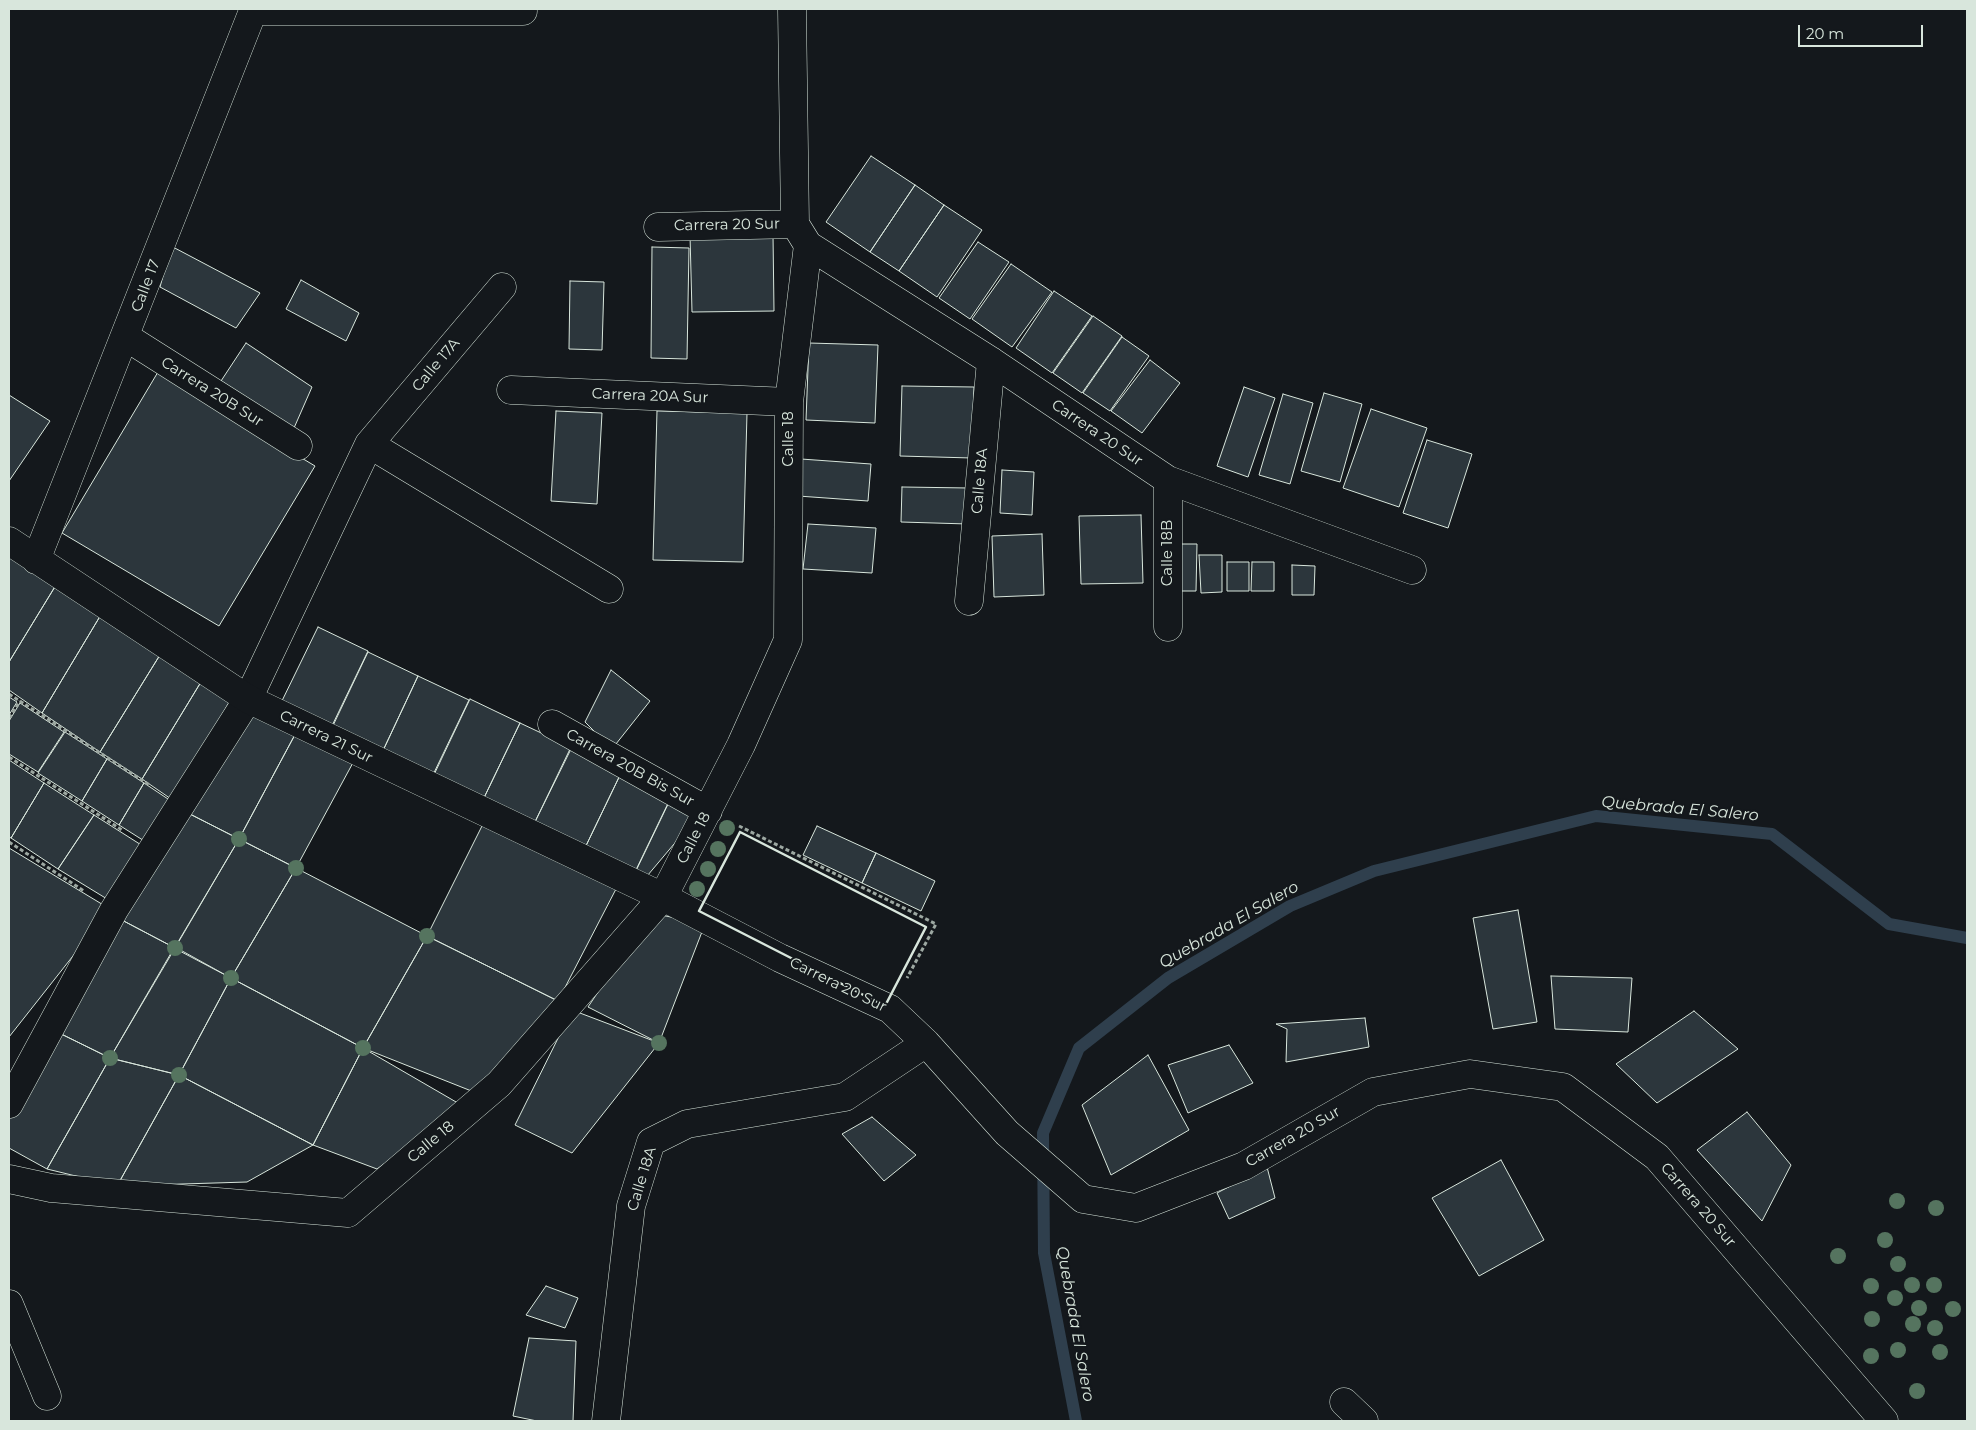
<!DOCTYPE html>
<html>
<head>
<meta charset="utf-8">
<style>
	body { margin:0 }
	#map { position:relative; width:1976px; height:1430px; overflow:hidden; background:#14181c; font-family:Montserrat,sans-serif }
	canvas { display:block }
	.frame { position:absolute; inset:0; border:10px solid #d8e6dc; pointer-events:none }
	.scale { position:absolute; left:1798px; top:25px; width:125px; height:22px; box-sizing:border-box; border:2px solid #d8e6dc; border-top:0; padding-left:6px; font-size:15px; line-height:18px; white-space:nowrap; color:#d8e6dc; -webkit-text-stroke:4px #14181c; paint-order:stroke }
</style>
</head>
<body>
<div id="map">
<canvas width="1976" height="1430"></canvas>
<div class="frame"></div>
<div class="scale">20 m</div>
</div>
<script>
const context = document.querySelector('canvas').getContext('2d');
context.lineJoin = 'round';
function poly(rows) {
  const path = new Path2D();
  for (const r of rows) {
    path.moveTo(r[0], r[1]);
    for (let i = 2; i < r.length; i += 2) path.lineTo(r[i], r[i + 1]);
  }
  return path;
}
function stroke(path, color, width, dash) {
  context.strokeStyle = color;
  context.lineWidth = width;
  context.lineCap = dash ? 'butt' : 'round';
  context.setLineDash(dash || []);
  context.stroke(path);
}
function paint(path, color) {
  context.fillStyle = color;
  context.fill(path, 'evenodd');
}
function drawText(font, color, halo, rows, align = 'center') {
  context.font = font + ' Montserrat,sans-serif';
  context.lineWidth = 4;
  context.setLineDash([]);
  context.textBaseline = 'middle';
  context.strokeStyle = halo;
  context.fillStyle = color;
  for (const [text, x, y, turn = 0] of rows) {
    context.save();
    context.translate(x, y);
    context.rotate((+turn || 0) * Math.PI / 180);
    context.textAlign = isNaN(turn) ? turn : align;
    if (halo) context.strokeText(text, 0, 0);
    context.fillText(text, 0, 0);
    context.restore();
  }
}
const stream = poly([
	[1076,1421,1044,1253,1043,1133,1079,1048,1168,978,1290,906,1374,871,1596,816,1772,834,1889,924,1967,938]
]);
const building = poly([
	[871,156,915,185,870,252,826,222,871,156],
	[915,185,944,205,899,271,870,252,915,185],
	[944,205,982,230,937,297,899,271,944,205],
	[773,234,774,311,692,312,690,235,773,234],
	[978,242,1009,262,970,319,939,298,978,242],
	[171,246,260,293,236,328,160,287,171,246],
	[652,247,689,248,687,359,651,358,652,247],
	[1011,264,1052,292,1012,347,972,319,1011,264],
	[301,280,359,313,346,341,286,309,301,280],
	[570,281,604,282,602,350,569,349,570,281],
	[1054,291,1092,316,1052,373,1016,348,1054,291],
	[1093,316,1122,336,1082,393,1053,373,1093,316],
	[1122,337,1149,356,1110,411,1083,393,1122,337],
	[246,343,312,387,294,428,221,381,246,343],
	[809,343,878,345,875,423,806,420,809,343],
	[1150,360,1180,383,1142,433,1111,411,1150,360],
	[158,372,315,466,219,626,62,533,158,372],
	[902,386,974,387,972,458,900,456,902,386],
	[1244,387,1275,398,1248,477,1217,466,1244,387],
	[1324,393,1362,404,1340,482,1301,471,1324,393],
	[1283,394,1313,403,1290,484,1259,475,1283,394],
	[9,395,50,421,9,481,9,395],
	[1371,409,1427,428,1399,507,1343,488,1371,409],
	[556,411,602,413,597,504,551,501,556,411],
	[657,411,747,413,743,562,653,560,657,411],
	[1427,440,1472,454,1448,528,1403,513,1427,440],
	[801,459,871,464,868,501,798,496,801,459],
	[1002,470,1034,472,1032,515,1000,513,1002,470],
	[902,487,969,488,968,524,901,522,902,487],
	[1141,515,1143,583,1081,584,1079,516,1141,515],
	[808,524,876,528,872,573,803,569,808,524],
	[1042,534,1044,595,994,597,992,536,1042,534],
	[1174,544,1197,544,1196,591,1174,591,1174,544],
	[1199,555,1222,555,1222,592,1201,593,1199,555],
	[9,556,56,585,9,662,9,556],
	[1227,562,1249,562,1249,591,1227,591,1227,562],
	[1252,562,1274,562,1274,591,1251,591,1252,562],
	[1292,565,1315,566,1314,595,1292,595,1292,565],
	[56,585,102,613,42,713,9,690,9,662,56,585],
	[102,613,163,650,100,752,42,713,102,613],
	[318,627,368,651,329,732,278,709,318,627],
	[163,650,204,677,142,779,100,752,163,650],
	[368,652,418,676,380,757,329,734,368,652],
	[611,670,650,701,612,749,585,722,611,670],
	[418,676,469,700,430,781,380,757,418,676],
	[204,677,232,697,174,801,142,779,204,677],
	[9,697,17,702,9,715,9,697],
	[470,699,520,723,481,804,431,781,470,699],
	[20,703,64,732,38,772,9,754,9,721,20,703],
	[247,706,298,729,239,839,182,810,247,706],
	[520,723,571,747,532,828,481,804,520,723],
	[298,729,355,759,296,868,239,839,298,729],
	[65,732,107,759,82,801,38,773,65,732],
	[572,747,622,771,583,852,532,828,572,747],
	[107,759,144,783,119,825,82,801,107,759],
	[9,760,44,783,11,838,9,837,9,760],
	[622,771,672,795,633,876,583,852,622,771],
	[44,783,94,815,58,869,11,838,44,783],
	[144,783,174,803,149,844,119,825,144,783],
	[672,796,701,812,642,882,633,877,672,796],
	[182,810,239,839,175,948,118,918,182,810],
	[94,815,146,848,112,902,58,869,94,815],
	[484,822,616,889,558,1001,427,936,484,822],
	[817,826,876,853,862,883,803,855,817,826],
	[239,839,296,868,231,978,175,947,239,839],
	[9,848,110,909,9,1037,9,848],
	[876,853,935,881,921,911,862,883,876,853],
	[296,868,427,936,363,1048,231,978,296,868],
	[1518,910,1537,1022,1493,1029,1473,918,1518,910],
	[651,913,705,924,659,1043,588,1007,651,913],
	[118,918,175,948,110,1058,51,1029,118,918],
	[427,936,558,1001,479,1094,363,1048,427,936],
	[174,948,231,978,179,1075,110,1058,174,948],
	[1551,976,1632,978,1628,1032,1555,1029,1551,976],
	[231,978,363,1048,313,1145,179,1075,231,978],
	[572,1010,659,1043,572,1153,515,1125,572,1010],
	[1694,1011,1738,1049,1657,1103,1616,1064,1694,1011],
	[1365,1018,1369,1047,1286,1062,1287,1029,1276,1024,1365,1018],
	[51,1029,110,1058,47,1169,9,1148,9,1103,51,1029],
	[1229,1045,1253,1083,1188,1113,1168,1065,1229,1045],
	[363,1048,463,1106,377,1169,313,1145,363,1048],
	[1148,1055,1189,1130,1111,1175,1082,1105,1148,1055],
	[110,1058,179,1075,117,1186,47,1169,110,1058],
	[179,1075,313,1145,247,1182,117,1186,179,1075],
	[1747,1112,1791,1165,1762,1221,1697,1150,1747,1112],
	[872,1117,916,1155,884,1181,842,1134,872,1117],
	[1501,1160,1544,1240,1479,1276,1432,1198,1501,1160],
	[1267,1167,1275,1198,1229,1219,1217,1193,1267,1167],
	[546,1286,578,1298,565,1328,526,1315,546,1286],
	[529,1338,576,1341,573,1421,537,1421,513,1416,529,1338]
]);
const path = poly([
	[9,694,151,786],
	[9,718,20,701],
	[9,757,122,830],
	[739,826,936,924,907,978],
	[9,842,84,891]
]);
const pedestrian = poly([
	[369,444,609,589],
	[9,1104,114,910,248,699,369,444,502,287]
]);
const minor = poly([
	[658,227,795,224],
	[808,245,991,361,1168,480,1412,570],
	[126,337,298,446],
	[511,390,789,402],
	[9,541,248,699,663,897,780,958,890,1009,926,1043,1007,1133,1083,1199,1136,1208,1244,1166,1373,1092,1470,1074,1563,1087,1657,1157,1884,1421],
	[36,560,253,11,523,11],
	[969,601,991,361],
	[1168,627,1168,480],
	[552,724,708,811],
	[9,1179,51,1188,348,1213,499,1084,663,897,741,745,788,640,789,402,808,245,795,224,792,9],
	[9,1304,47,1396],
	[1344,1402,1364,1421],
	[606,1421,631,1206,651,1142,687,1124,845,1097,926,1043]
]);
const wall = poly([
	[740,832,926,927,885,1006,699,911,740,832]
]);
const trees = [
	[727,828],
	[239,839],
	[718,849],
	[296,868],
	[708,869],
	[697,889],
	[427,936],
	[175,948],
	[231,978],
	[659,1043],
	[363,1048],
	[110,1058],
	[179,1075],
	[1897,1201],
	[1936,1208],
	[1885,1240],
	[1838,1256],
	[1898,1264],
	[1912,1285],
	[1934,1285],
	[1871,1286],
	[1895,1298],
	[1919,1308],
	[1953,1309],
	[1872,1319],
	[1913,1324],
	[1935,1328],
	[1898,1350],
	[1940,1352],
	[1871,1356],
	[1917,1391]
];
const streetNames = [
	["Carrera 20 Sur",727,225,-1],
	["Calle 17",146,286,-69],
	["Calle 17A",436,365,-50],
	["Carrera 20B Sur",212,392,32],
	["Carrera 20A Sur",650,396,2],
	["Carrera 20 Sur",1097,433,34],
	["Calle 18",789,439,-90],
	["Calle 18A",980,481,-85],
	["Calle 18B",1168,553,-90],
	["Carrera 21 Sur",326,737,26],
	["Carrera 20B Bis Sur",630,768,29],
	["Calle 18",694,838,-63],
	["Carrera 20 Sur",838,985,26],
	["Carrera 20 Sur",1293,1137,-30],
	["Calle 18",431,1142,-40],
	["Calle 18A",642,1179,-73],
	["Carrera 20 Sur",1698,1205,49]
];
const waterNames = [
	["Quebrada El Salero",1680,809,5],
	["Quebrada El Salero",1229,925,-30],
	["Quebrada El Salero",1075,1324,80]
];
stroke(stream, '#2f3f4d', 12);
paint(building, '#2c363c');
stroke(building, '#d8e6dc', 1);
stroke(pedestrian, '#d8e6dc', 29);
stroke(minor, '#d8e6dc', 29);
stroke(path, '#9da8a2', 3, [4, 2.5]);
stroke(pedestrian, '#14181c', 28);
stroke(minor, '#14181c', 28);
stroke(wall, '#d8e6dc', 2.5);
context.fillStyle = '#55745f';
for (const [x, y] of trees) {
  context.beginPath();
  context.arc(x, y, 8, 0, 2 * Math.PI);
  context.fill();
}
drawText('15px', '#d8e6dc', '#14181c', streetNames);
drawText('italic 16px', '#d8e6dc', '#14181c', waterNames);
</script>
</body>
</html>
